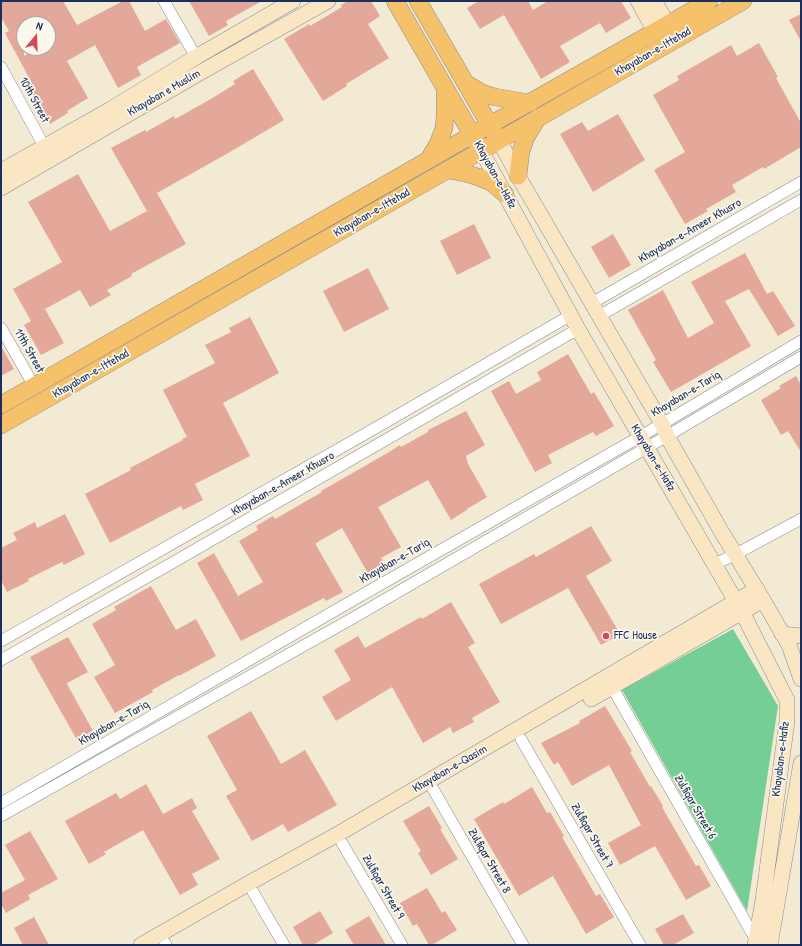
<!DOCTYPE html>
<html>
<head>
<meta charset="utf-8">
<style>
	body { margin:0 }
	#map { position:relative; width:802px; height:946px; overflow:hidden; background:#f3ead3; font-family:"Patrick Hand",sans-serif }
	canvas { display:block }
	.frame { position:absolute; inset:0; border:2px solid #1b2f5e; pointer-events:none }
	.north { position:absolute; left:16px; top:16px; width:40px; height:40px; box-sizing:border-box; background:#fbf7ec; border:1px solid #a1a7b3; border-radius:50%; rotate:19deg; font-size:11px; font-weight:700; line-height:16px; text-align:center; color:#1b2f5e }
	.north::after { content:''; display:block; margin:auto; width:14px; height:18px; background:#d1495b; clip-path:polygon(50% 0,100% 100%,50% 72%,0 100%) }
</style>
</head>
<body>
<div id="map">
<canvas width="802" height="946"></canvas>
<div class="frame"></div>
<div class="north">N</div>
</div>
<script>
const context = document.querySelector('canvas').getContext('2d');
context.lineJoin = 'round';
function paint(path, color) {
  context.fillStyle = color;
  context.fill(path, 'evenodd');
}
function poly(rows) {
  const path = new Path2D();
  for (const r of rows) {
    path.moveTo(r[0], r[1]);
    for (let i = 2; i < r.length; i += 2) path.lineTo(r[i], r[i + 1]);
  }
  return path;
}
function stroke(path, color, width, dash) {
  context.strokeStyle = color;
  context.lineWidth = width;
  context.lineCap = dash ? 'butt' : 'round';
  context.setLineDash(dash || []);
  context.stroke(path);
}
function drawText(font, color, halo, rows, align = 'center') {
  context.font = font + ' "Patrick Hand",sans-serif';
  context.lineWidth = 3.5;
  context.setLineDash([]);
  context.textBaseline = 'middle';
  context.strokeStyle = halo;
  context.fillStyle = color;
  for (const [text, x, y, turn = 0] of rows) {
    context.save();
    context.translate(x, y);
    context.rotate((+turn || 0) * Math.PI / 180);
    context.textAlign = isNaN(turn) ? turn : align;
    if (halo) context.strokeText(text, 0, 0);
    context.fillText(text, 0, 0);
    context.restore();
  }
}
const green = poly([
	[733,629,778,706,747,911,622,690]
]);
const building = poly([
	[1,1,63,1,77,25,123,1,129,1,145,31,166,19,180,43,137,67,141,75,118,88,95,45,67,61,88,98,67,111,68,113,50,124,31,91,35,89,5,33,9,31,1,17],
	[24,24,48,24,48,48,37,48,24,56],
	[189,1,262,1,226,21,228,25,209,36],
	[348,1,371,1,380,16,368,24,389,58,346,84,347,86,323,101,284,39,309,24,310,26,342,7,341,5],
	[479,1,528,1,533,10,548,1,621,1,631,18,606,33,600,23,560,46,570,62,541,79,504,15,480,29,467,8],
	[801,14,801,41,789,20],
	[759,43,778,77,776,78,801,123,801,147,764,169,763,167,732,185,736,192,706,209,708,211,685,224,654,170,685,152,653,95,679,80,677,76,731,45,737,56],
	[253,69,284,120,230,152,157,193,186,244,131,274,132,276,107,290,111,295,90,307,80,290,45,309,64,343,41,355,24,325,31,321,13,289,62,262,28,202,78,174,110,231,147,211,111,148,145,130,146,132,174,116,175,119,211,99,235,84,233,81],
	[618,114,645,160,593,192,560,134,582,122,588,131],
	[474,224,491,258,457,275,440,241],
	[613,234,631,265,609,278,591,247],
	[745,253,767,294,773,291,795,326,778,336,749,289,725,301,751,346,671,392,653,362,656,360,628,310,663,290,688,338,714,323,691,282],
	[368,268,389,309,344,332,323,291],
	[250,317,279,373,223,403,250,456,195,484,203,500,183,510,181,506,110,543,85,494,131,470,130,468,183,440,182,439,187,437,163,390,215,363,205,345,231,332,229,328],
	[1,346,14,369,1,376],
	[568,354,591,394,594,392,614,426,596,436,593,432,548,455,552,463,535,472,491,391,509,381,516,394,541,380,537,372],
	[796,376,801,385,801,452,788,431,781,435,761,400,781,388,779,386],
	[466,411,485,445,466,456,468,464,487,497,467,509,467,510,451,520,428,480,380,506,378,507,401,547,381,558,386,566,369,575,342,528,316,543,316,545,343,592,326,601,324,598,241,641,197,563,214,553,238,596,263,582,239,541,258,530,256,526,273,516,275,519,322,492,321,491,384,455,400,445,401,447,428,432,428,430],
	[65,514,85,554,64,565,62,562,28,579,29,581,7,592,1,580,1,548,17,540,13,533,35,522,37,528],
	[591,526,612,561,586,576,620,634,601,645,568,588,501,624,479,584,534,554,536,557],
	[151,586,176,630,196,619,216,656,179,676,179,675,152,690,153,692,115,713,94,677,115,665,92,624,116,610,114,607],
	[451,602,475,643,468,647,500,702,472,718,474,722,453,733,450,727,423,743,392,687,336,721,322,697,351,680,334,650,358,636,365,648,421,617,422,619],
	[68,637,88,672,67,683,67,684,93,731,77,740,30,657],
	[605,706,632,751,630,752,650,787,651,786,663,806,662,807,696,866,699,865,711,886,686,900,655,846,620,865,608,843,641,825,609,765,572,786,558,762,554,765,541,743,580,723,579,721],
	[251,711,281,764,305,750,337,805,288,832,283,824,252,841,226,796,237,790,207,736],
	[146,784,163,814,192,798,197,808,192,811,220,859,192,874,198,885,180,895,143,830,104,852,106,854,89,864,65,821,116,793,120,799],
	[532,787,547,813,550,812,564,836,562,837,596,896,600,894,614,917,586,934,553,876,519,896,474,819,503,802,504,804],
	[429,806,442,828,440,829,458,859,431,875,418,853,421,851,403,821],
	[30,831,58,879,28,895,30,899,6,913,1,904,1,893,25,880,5,845],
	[427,888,442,913,445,911,457,930,432,945,429,945,417,924,413,926,400,903],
	[320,911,333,933,313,945,303,945,293,927],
	[683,914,694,933,673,945,664,945,655,929],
	[369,916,386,945,354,945,345,930],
	[34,917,49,945,23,945,14,928]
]);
const street = poly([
	[164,1,196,57],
	[1,67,44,146],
	[592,303,801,182],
	[599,316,801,200],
	[1,328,34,386],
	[715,564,736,554,801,519],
	[1,641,372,430,571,315],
	[1,660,172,563,578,329],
	[612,687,756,940],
	[521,739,640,945],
	[433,789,523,945],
	[1,803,362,595,662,424,801,341],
	[1,816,353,618,667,436,801,357],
	[342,843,402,945],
	[253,892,284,945],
	[165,943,166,945]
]);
const secondary = poly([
	[638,1,655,32],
	[654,1,668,24],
	[499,140,518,176,662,424,667,436,721,531,763,600,789,645,801,679],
	[481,150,578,329,742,612,787,700,787,721,763,900,755,945],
	[1,171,111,109,196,57,293,1],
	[1,188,203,71,328,1],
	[782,634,801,636],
	[591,699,763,600],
	[141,945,251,882,338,834,757,589],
	[770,945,801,763]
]);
const primary = poly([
	[395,1,478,145],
	[418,1,495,134],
	[467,84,482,93,495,97,530,103],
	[429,159,438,144,444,128,445,115,445,89],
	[448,170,465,173,478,177,491,182,505,194],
	[518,176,521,151,526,137,537,119],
	[1,405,472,135,709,1],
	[1,425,743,1]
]);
const markers = [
	[606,636,4,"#d1495b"]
];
const streetNames = [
	["Khayaban-e-Ittehad",653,52,-30],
	["Khayaban e Muslim",164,93,-30],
	["10th Street",34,100,61],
	["Khayaban-e-Hafiz",495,175,61],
	["Khayaban-e-Ittehad",372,213,-30],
	["Khayaban-e-Ameer Khusro",690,231,-30],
	["11th Street",29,351,60],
	["Khayaban-e-Ittehad",91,374,-30],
	["Khayaban-e-Tariq",686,394,-31],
	["Khayaban-e-Hafiz",653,458,59],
	["Khayaban-e-Ameer Khusro",283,484,-30],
	["Khayaban-e-Tariq",395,561,-30],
	["Khayaban-e-Tariq",114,723,-30],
	["Khayaban-e-Hafiz",781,759,-83],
	["Khayaban-e-Qasim",450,769,-30],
	["Zulfiqar Street 6",695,807,60],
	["Zulfiqar Street 7",592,836,60],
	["Zulfiqar Street 8",489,861,60],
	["Zulfiqar Street 9",383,887,60]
];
const poiNames = [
	["FFC House",614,636]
];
paint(green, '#74ce95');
paint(building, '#e4a89b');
stroke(street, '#878c98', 12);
stroke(secondary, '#878c98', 16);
stroke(primary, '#878c98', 18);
stroke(street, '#fff', 11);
stroke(secondary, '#fbe6c4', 15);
stroke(primary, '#f5c16b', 17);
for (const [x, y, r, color] of markers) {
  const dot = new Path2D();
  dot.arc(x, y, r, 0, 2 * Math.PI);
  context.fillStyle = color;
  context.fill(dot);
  stroke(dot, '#fbf7ec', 1.5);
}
drawText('12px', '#1b2f5e', '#fbf7ec', streetNames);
drawText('12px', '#1b2f5e', '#fbf7ec', poiNames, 'left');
</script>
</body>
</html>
